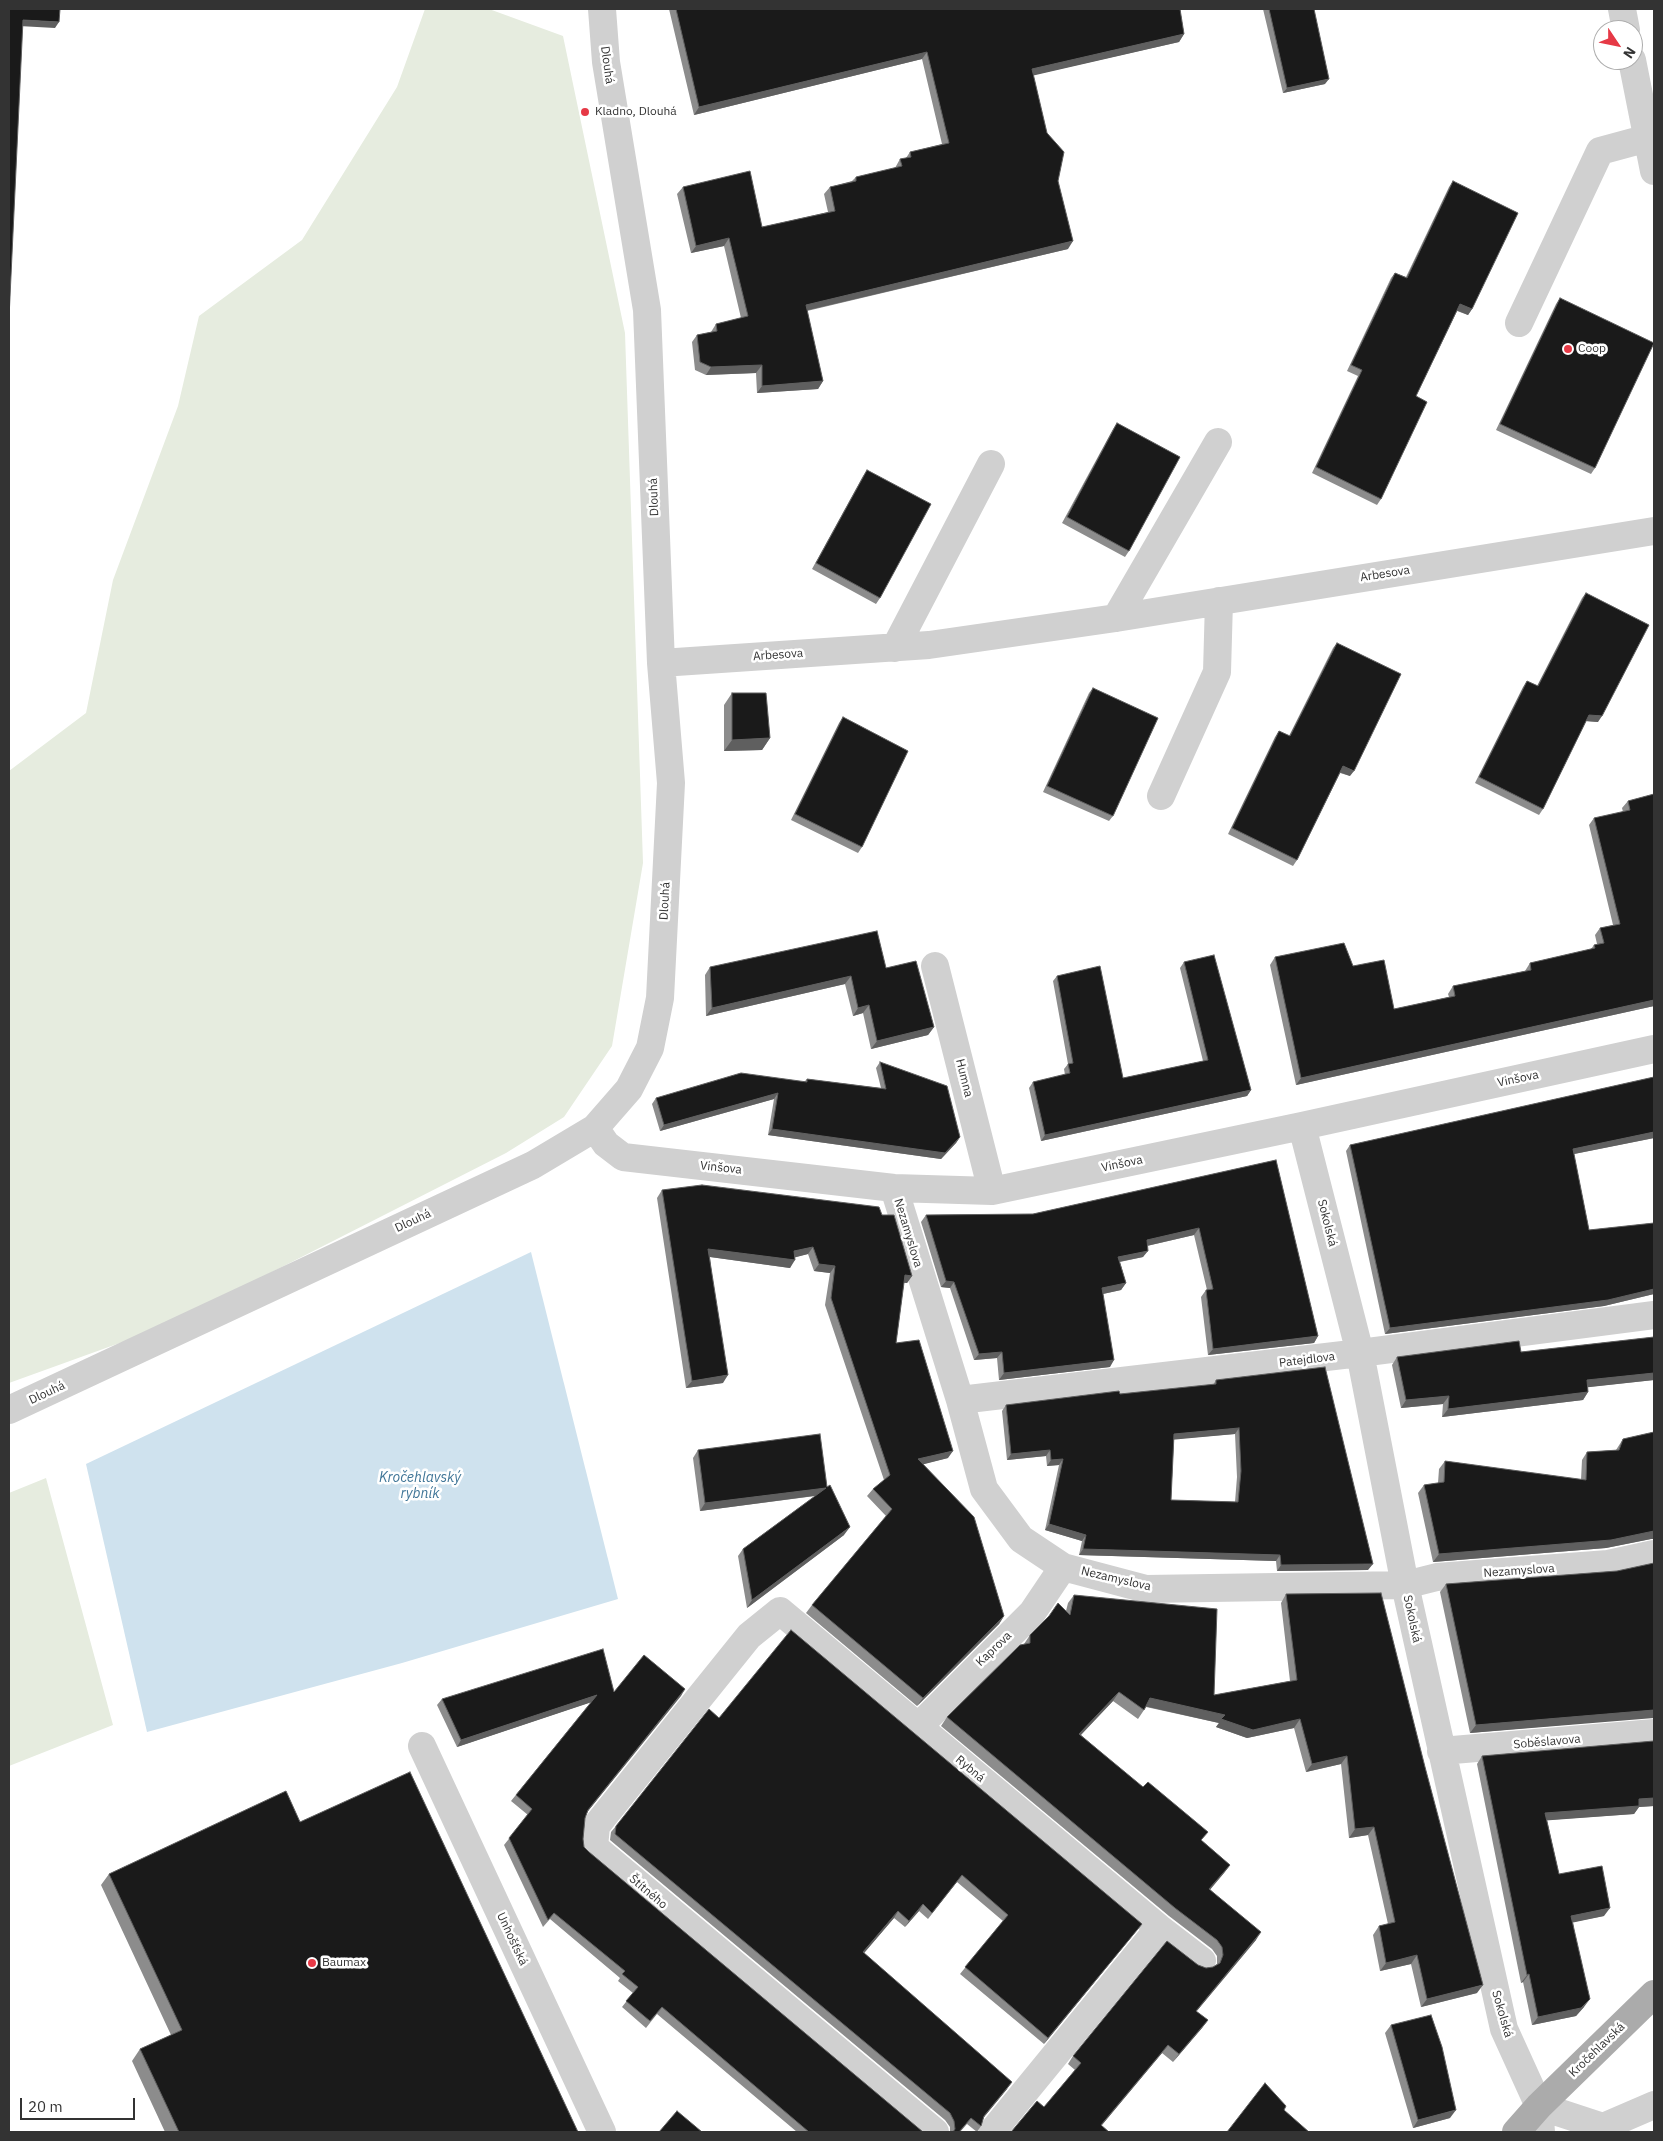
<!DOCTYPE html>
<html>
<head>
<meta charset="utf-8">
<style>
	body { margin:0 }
	#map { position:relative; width:1663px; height:2141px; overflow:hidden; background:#fff; font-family:"IBM Plex Sans",sans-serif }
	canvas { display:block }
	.frame { position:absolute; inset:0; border:10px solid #333; pointer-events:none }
	.north { position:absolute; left:1593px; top:20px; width:50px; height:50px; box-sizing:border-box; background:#fff; border:1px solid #adadad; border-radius:50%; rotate:124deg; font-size:14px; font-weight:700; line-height:20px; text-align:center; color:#333 }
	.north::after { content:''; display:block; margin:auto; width:18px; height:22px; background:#e63946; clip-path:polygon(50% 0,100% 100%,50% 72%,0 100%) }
	.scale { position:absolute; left:20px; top:2098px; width:115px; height:22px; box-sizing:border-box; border:2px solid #333; border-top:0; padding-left:6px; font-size:15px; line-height:18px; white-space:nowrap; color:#333; -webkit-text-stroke:4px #fff; paint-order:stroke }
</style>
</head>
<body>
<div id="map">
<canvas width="1663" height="2141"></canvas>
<div class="frame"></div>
<div class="north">N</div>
<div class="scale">20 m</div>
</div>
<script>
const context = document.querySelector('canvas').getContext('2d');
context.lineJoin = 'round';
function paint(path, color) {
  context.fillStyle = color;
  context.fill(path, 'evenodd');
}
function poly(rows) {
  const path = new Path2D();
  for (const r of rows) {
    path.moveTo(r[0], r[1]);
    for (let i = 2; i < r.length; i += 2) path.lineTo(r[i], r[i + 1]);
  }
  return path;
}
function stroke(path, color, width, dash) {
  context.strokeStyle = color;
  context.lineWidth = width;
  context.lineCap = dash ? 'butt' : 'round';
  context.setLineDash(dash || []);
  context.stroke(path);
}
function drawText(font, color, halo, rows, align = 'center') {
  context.font = font + ' "IBM Plex Sans",sans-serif';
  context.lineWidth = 5;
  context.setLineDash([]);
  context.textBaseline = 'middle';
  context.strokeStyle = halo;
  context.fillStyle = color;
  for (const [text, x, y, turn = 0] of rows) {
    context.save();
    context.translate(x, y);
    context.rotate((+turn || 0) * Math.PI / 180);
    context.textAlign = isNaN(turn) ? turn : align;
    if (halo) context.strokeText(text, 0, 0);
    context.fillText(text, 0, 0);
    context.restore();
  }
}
const green = poly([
	[425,9,489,9,563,36,625,333,643,863,612,1046,564,1117,506,1153,164,1327,9,1383,9,771,86,713,113,580,178,406,199,316,302,240,397,87],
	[46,1478,113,1725,9,1766,9,1493]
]);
const water = poly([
	[531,1252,618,1599,402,1663,147,1732,86,1464]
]);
const minor = poly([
	[1622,9,1626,30],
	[1632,60,1654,171],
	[1519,323,1600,151,1648,138],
	[1116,618,1218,442],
	[895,648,991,464],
	[661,663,929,645,1116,618,1654,531],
	[1161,796,1217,672,1219,601],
	[935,966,992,1191],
	[1302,1126,1360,1353,1405,1585,1504,2029,1539,2106,1541,2132],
	[595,1128,606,1144,623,1157,894,1188,992,1191,1302,1126,1654,1049],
	[894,1188,960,1400,984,1489,1021,1539,1063,1567,1146,1589,1405,1585,1437,1577,1608,1564,1654,1554],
	[960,1400,1360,1353,1654,1315],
	[9,1410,533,1165,595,1128,629,1089,650,1048,660,998,671,783,661,663,647,310,606,62,602,9],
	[919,1726,1032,1613,1063,1567],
	[422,1746,602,2132],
	[1441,1751,1654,1733],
	[1539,2106,1603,2127,1654,2105],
	[935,2132,594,1847,596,1826,749,1636,780,1611,1159,1928,1202,1961],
	[992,2132,1159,1928]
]);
const major = poly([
	[1516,2132,1539,2106,1654,1994]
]);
const wall = poly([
	[669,9,1180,9,1184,34,1179,42,1033,75,1058,181,1068,249,807,311,823,381,818,389,757,393,756,373,706,375,695,370,692,342,697,335,711,332,716,324,741,318,724,246,691,253,677,194,683,187,762,227,828,212,824,194,830,187,852,181,856,177,895,168,900,159,906,158,910,152,942,144,922,59,694,115],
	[1263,9,1314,9,1325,84,1283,93],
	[1453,181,1472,309,1468,315,1457,311,1416,396,1381,499,1377,505,1312,473,1358,376,1347,371,1391,278,1395,273,1406,277,1449,187],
	[1560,298,1595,468,1591,474,1496,430,1556,304],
	[1117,423,1129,551,1125,557,1062,523,1113,429],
	[867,470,880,598,876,604,812,569,863,476],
	[1586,593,1598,722,1586,721,1543,809,1539,815,1475,783,1523,687,1527,681,1537,686,1582,598],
	[1337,643,1350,776,1340,773,1297,860,1293,866,1228,834,1275,737,1279,731,1289,736,1333,648],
	[1093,688,1113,816,1109,821,1043,792,1089,693],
	[732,693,770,738,762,750,724,751,724,705],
	[843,717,862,847,858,853,791,820,839,723],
	[1654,794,1654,1006,1296,1085,1270,965,1275,957,1353,966,1394,1009,1449,997,1448,994,1453,986,1525,971,1530,963,1591,949,1594,945,1597,944,1595,935,1600,928,1613,925,1589,825,1594,818,1623,812,1622,808,1628,801],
	[1184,962,1251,1090,1247,1096,1041,1141,1029,1088,1033,1082,1065,1075,1064,1069,1068,1064,1053,981,1057,976,1123,1078,1203,1061,1180,968],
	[710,967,886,968,934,1027,928,1035,871,1049,863,1013,853,1016,845,984,706,1016,705,975],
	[880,1062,960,1137,956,1143,941,1159,768,1135,774,1099,660,1131,652,1104,656,1098,804,1082,807,1079,881,1088,876,1068],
	[1654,1077,1654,1138,1574,1154,1589,1230,1654,1223,1654,1294,1604,1306,1385,1334,1346,1151,1350,1145],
	[1276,1160,1318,1336,1314,1343,1208,1355,1201,1297,1206,1290,1207,1290,1194,1235,1147,1246,1143,1257,1120,1262,1126,1283,1121,1290,1103,1294,1110,1367,999,1380,997,1358,974,1360,950,1288,941,1287,921,1222,926,1215,1033,1214],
	[662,1190,882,1215,912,1276,907,1283,904,1283,896,1343,948,1458,923,1464,1004,1616,999,1624,917,1706,806,1613,812,1605,886,1516,867,1496,873,1489,884,1480,825,1305,830,1273,814,1271,808,1254,795,1257,790,1268,710,1257,723,1383,686,1388,657,1198],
	[1654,1337,1654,1380,1588,1387,1588,1392,1583,1400,1442,1417,1443,1404,1401,1408,1392,1365,1397,1357,1521,1352],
	[1216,1380,1368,1570,1277,1571,1276,1561,1079,1555,1082,1541,1045,1530,1059,1465,1047,1466,1046,1456,1007,1460,1002,1411,1006,1405,1213,1385],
	[1235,1434,1237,1477,1235,1502,1171,1500,1174,1439],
	[1654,1432,1654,1539,1651,1539,1606,1548,1433,1562,1418,1493,1424,1485,1438,1483,1439,1469,1445,1461,1581,1480,1582,1460,1587,1452,1616,1450,1623,1439],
	[698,1450,827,1487,844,1535,747,1608,738,1556,743,1549,815,1496,700,1511,693,1458],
	[1617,1571,1653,1717,1470,1733,1440,1592,1446,1584],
	[1286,1594,1477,1993,1421,2007,1411,1964,1380,1971,1373,1935,1379,1926,1388,1924,1368,1835,1349,1838,1341,1764,1306,1772,1294,1728,1247,1738,1216,1727,1219,1723,1146,1707,1138,1719,1113,1701,1081,1735,1230,1865,1224,1873,1210,1889,1256,1940,1196,2012,1208,2020,1202,2028,1173,2062,1162,2053,1102,2125,1044,2107,1075,2070,1068,2064,1073,2056,1198,1965,1206,1968,1213,1967,1217,1964,1217,1956,1212,1949,1169,1916,941,1726,947,1717,1024,1644,1030,1635,1066,1611,1068,1603,1074,1595,1214,1695,1290,1681,1281,1603],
	[685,1689,588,1811,585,1818,583,1839,584,1847,589,1852,923,2132,797,2132,657,2014,646,2028,622,2007,633,1993,618,1981,620,1978,550,1919,543,1927,504,1845,528,1815,511,1801,591,1702,457,1747,437,1705,442,1699],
	[719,1718,1137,1930,1044,2044,960,1974,1003,1921,957,1882,928,1919,919,1911,905,1927,894,1918,864,1953,1007,2089,984,2117,981,2126,977,2132,967,2124,960,2132,950,2132,950,2127,945,2120,610,1840,611,1832,616,1826],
	[1654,1741,1654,1806,1639,1807,1634,1814,1547,1820,1559,1874,1604,1916,1573,1922,1584,2007,1576,2016,1532,2025,1523,1982,1521,1983,1477,1764,1482,1756],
	[300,1822,578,2132,165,2132,132,2061,140,2049,171,2035,101,1885,109,1874],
	[1391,2025,1450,2118,1413,2128,1385,2033]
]);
const shadedWall = poly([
	[23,20,59,22,55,28,19,26],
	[1184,34,1179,42,1027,77,1032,69],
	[927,52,922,59,694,115,699,107],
	[1329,79,1325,84,1283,93,1287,88],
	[729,238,724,246,691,253,696,246],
	[1073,241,1068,249,800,312,806,305],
	[1460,304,1472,309,1468,315,1456,310],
	[762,365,756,373,706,375,711,367],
	[823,381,818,389,757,393,762,386],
	[1589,715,1602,716,1598,722,1585,721],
	[770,738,762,750,724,751,732,740],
	[1343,766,1354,771,1350,776,1339,772],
	[851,976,845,984,706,1016,712,1008],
	[1654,1000,1654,1006,1296,1085,1301,1078],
	[869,1005,863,1013,853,1016,858,1008],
	[934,1027,928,1035,871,1049,877,1041],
	[1251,1090,1247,1096,1041,1141,1045,1135],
	[778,1093,774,1099,660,1131,664,1125],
	[772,1129,960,1137,956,1143,941,1159,768,1135],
	[1654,1132,1654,1138,1569,1155,1573,1149],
	[1199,1228,1194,1235,1142,1247,1147,1240],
	[813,1247,808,1254,789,1259,794,1251],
	[708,1249,795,1260,790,1268,703,1256],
	[1148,1251,1143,1257,1113,1263,1118,1257],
	[819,1264,835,1266,830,1273,814,1271],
	[905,1275,912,1276,907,1283,900,1282],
	[946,1281,954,1282,950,1288,941,1287],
	[1126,1283,1121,1290,1098,1295,1102,1288],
	[1654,1289,1654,1294,1604,1306,1385,1334,1390,1328],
	[1318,1336,1314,1343,1208,1355,1213,1349],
	[1002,1352,997,1358,974,1360,979,1354],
	[1114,1360,1110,1367,999,1380,1004,1373],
	[1654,1373,1654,1380,1581,1388,1587,1380],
	[728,1375,723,1383,686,1388,692,1381],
	[1588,1392,1583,1400,1442,1417,1448,1409],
	[1449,1396,1443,1404,1401,1408,1406,1400],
	[1239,1428,1235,1434,1170,1440,1174,1434],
	[1050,1450,1046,1456,1007,1460,1011,1454],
	[953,1451,948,1458,913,1467,918,1459],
	[1063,1459,1059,1465,1047,1466,1051,1460],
	[826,1488,821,1495,700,1511,705,1503],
	[1049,1524,1086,1535,1082,1541,1045,1530],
	[850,1527,844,1535,747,1608,752,1600],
	[1654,1531,1654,1539,1651,1539,1606,1548,1433,1562,1439,1554],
	[1083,1549,1280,1555,1276,1561,1079,1555],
	[1373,1564,1368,1570,1277,1571,1281,1565],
	[1004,1616,999,1624,917,1706,923,1698],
	[685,1689,681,1696,584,1816,588,1810],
	[1119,1692,1113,1701,1074,1742,1079,1734],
	[597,1695,592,1702,457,1747,461,1740],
	[1150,1698,1300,1719,1294,1728,1247,1738,1216,1727,1219,1723,1144,1706],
	[1654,1710,1654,1718,1470,1733,1476,1725],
	[1347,1756,1341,1764,1306,1772,1312,1764],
	[1654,1798,1654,1806,1639,1807,1634,1814,1539,1821,1545,1813,1639,1799],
	[1374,1827,1368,1835,1349,1838,1355,1829],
	[1230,1865,1224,1873,1204,1897,1209,1889],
	[923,1904,919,1911,905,1927,909,1921],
	[1610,1908,1604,1916,1566,1924,1571,1916],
	[898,1911,894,1918,859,1959,863,1952],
	[1142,1924,1137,1930,1044,2044,1048,2038],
	[1261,1932,1256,1940,1190,2019,1196,2011],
	[1417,1955,1411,1964,1380,1971,1386,1963],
	[1529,1974,1523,1982,1521,1983,1527,1975],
	[1483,1985,1477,1993,1421,2007,1427,1999],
	[1590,1999,1584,2007,1576,2016,1532,2025,1538,2017],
	[1208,2020,1202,2028,1173,2062,1179,2054],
	[1168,2045,1162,2053,1096,2132,1101,2125],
	[1012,2082,1007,2089,980,2122,984,2116],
	[1456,2110,1450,2118,1413,2128,1418,2120]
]);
const building = poly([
	[9,9,60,9,59,22,23,20,9,318,9,9],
	[676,9,1180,9,1184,34,1032,69,1047,133,1064,152,1058,181,1073,241,806,305,823,381,762,386,762,365,711,367,700,362,697,335,717,331,716,324,748,316,729,238,696,246,683,187,750,171,762,227,835,211,830,187,856,181,856,177,902,166,900,159,911,157,910,152,949,143,927,52,699,107,676,9],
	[1269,9,1314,9,1329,79,1287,88,1269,9],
	[1453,181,1518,213,1472,309,1460,304,1416,396,1427,402,1381,499,1316,467,1362,370,1351,365,1395,273,1407,278,1453,181],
	[1560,298,1654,343,1595,468,1500,424,1560,298],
	[1117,423,1180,457,1129,551,1067,517,1117,423],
	[867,470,931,504,880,598,816,563,867,470],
	[1586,593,1649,625,1602,716,1589,715,1543,809,1479,777,1527,681,1538,686,1586,593],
	[1337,643,1401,674,1354,771,1343,766,1297,860,1232,828,1279,731,1290,736,1337,643],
	[1093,688,1158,718,1113,816,1047,786,1093,688],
	[732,693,766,693,770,738,732,740,732,693],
	[843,717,908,751,862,847,795,814,843,717],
	[1654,794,1654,1000,1301,1078,1275,957,1344,943,1353,966,1384,960,1394,1009,1455,996,1453,986,1531,970,1530,963,1595,948,1594,945,1604,943,1600,928,1620,924,1594,818,1630,810,1628,801,1654,794],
	[877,931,886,968,916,961,934,1027,877,1041,869,1005,858,1008,851,976,712,1008,710,967,877,931],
	[1214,955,1251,1090,1045,1135,1033,1082,1070,1073,1068,1064,1073,1063,1057,976,1100,966,1123,1078,1208,1060,1184,962,1214,955],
	[880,1062,947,1086,960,1137,945,1153,772,1129,778,1093,664,1125,656,1098,741,1073,807,1082,807,1079,886,1089,880,1062],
	[1654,1077,1654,1132,1573,1149,1589,1230,1654,1223,1654,1289,1608,1300,1390,1328,1350,1145,1654,1077],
	[1276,1160,1318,1336,1213,1349,1206,1290,1213,1289,1199,1228,1147,1240,1148,1251,1118,1257,1126,1283,1102,1288,1114,1360,1004,1373,1002,1352,979,1354,954,1282,946,1281,926,1215,1033,1214,1276,1160],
	[702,1185,879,1207,882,1215,894,1215,912,1276,905,1275,896,1343,919,1340,953,1451,918,1459,974,1517,1004,1616,923,1698,812,1605,892,1509,873,1489,890,1475,831,1298,835,1266,819,1264,813,1247,794,1251,795,1260,708,1249,728,1375,692,1381,662,1190,702,1185],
	[1654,1337,1654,1373,1587,1380,1588,1392,1448,1409,1449,1396,1406,1400,1397,1357,1519,1341,1521,1352,1654,1337],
	[1325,1367,1373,1564,1281,1565,1280,1555,1083,1549,1086,1535,1049,1524,1063,1459,1051,1460,1050,1450,1011,1454,1006,1405,1119,1391,1120,1394,1216,1384,1216,1380,1325,1367],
	[1239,1428,1241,1471,1238,1502,1171,1500,1174,1434,1239,1428],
	[1654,1432,1654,1531,1611,1540,1439,1554,1424,1485,1444,1482,1445,1461,1586,1480,1587,1452,1619,1450,1623,1439,1654,1432],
	[820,1434,827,1487,830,1485,850,1527,752,1600,743,1549,826,1488,705,1503,698,1450,820,1434],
	[1654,1563,1654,1710,1476,1725,1446,1584,1617,1571,1654,1563],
	[1381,1593,1425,1767,1483,1985,1427,1999,1417,1955,1386,1963,1379,1926,1395,1922,1374,1827,1355,1829,1347,1756,1312,1764,1300,1719,1253,1730,1221,1719,1225,1715,1150,1698,1144,1710,1119,1692,1079,1734,1143,1787,1148,1782,1208,1832,1201,1840,1230,1865,1209,1889,1261,1932,1196,2011,1208,2020,1179,2054,1168,2045,1101,2125,1109,2132,1011,2132,1037,2101,1044,2107,1081,2063,1073,2056,1167,1941,1198,1965,1206,1968,1213,1967,1220,1963,1223,1955,1222,1947,1217,1940,1175,1908,947,1717,1020,1645,1030,1643,1030,1635,1049,1616,1058,1603,1070,1615,1074,1595,1217,1609,1214,1695,1297,1680,1286,1594,1381,1593],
	[791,1630,1142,1924,1048,2038,965,1967,1008,1915,962,1875,932,1913,923,1904,909,1921,898,1911,863,1952,1012,2082,984,2116,981,2126,971,2118,959,2132,953,2132,955,2129,954,2121,950,2113,615,1834,616,1826,709,1709,719,1718,791,1630],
	[603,1649,614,1692,644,1655,685,1689,588,1810,585,1818,583,1839,584,1847,589,1852,923,2132,809,2132,662,2007,650,2021,626,2001,638,1987,622,1974,625,1971,554,1913,548,1920,509,1838,532,1809,516,1795,597,1695,461,1740,442,1699,603,1649],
	[1654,1741,1654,1798,1639,1799,1639,1806,1545,1813,1559,1874,1602,1866,1610,1908,1571,1916,1590,1999,1581,2008,1538,2017,1529,1974,1527,1975,1482,1756,1654,1741],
	[410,1772,578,2132,179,2132,140,2049,182,2030,109,1874,286,1791,300,1822,410,1772],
	[1431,2015,1442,2047,1456,2110,1418,2120,1391,2025,1431,2015],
	[1265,2083,1286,2106,1284,2110,1309,2132,1227,2132,1265,2083],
	[677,2111,702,2132,659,2132,677,2111]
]);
const markers = [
	[585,112,5,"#e63946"],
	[1568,349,5,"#e63946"],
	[312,1963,5,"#e63946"]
];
const streetNames = [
	["Dlouhá",607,65,82],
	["Dlouhá",654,497,-92],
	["Arbesova",1385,574,-9],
	["Arbesova",778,655,-4],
	["Dlouhá",665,901,-87],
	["Humna",964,1078,76],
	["Vinšova",1518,1079,-12],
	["Vinšova",1122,1164,-12],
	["Vinšova",721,1168,6],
	["Dlouhá",413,1221,-25],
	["Sokolská",1327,1223,76],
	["Nezamyslova",908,1233,73],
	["Patejdlova",1307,1360,-7],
	["Dlouhá",47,1393,-25],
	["Nezamyslova",1519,1571,-4],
	["Nezamyslova",1116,1579,13],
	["Sokolská",1412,1619,78],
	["Kaprova",994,1649,-44],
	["Soběslavova",1547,1742,-5],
	["Rybná",970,1769,40],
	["Štítného",648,1892,40],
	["Unhošťská",512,1939,65],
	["Sokolská",1502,2014,74],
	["Kročehlavská",1597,2050,-44]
];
const poiNames = [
	["Kladno, Dlouhá",595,112],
	["Coop",1578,349],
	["Baumax",322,1963]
];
const waterNames = [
	["Kročehlavský",420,1478],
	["rybník",420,1494]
];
paint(green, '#e6ecdf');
paint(water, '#cfe2ee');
stroke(minor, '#d0d0d0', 28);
stroke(major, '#ababab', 28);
paint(wall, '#8c8c8c');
paint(shadedWall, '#5f5f5f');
paint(building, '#1a1a1a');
stroke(building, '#5f5f5f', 1);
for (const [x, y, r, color] of markers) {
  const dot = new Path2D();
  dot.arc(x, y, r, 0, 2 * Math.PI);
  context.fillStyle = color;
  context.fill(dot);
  stroke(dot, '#fff', 2);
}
drawText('12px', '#333', '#fff', streetNames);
drawText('12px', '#333', '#fff', poiNames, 'left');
drawText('italic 14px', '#3f7597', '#fff', waterNames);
</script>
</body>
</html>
